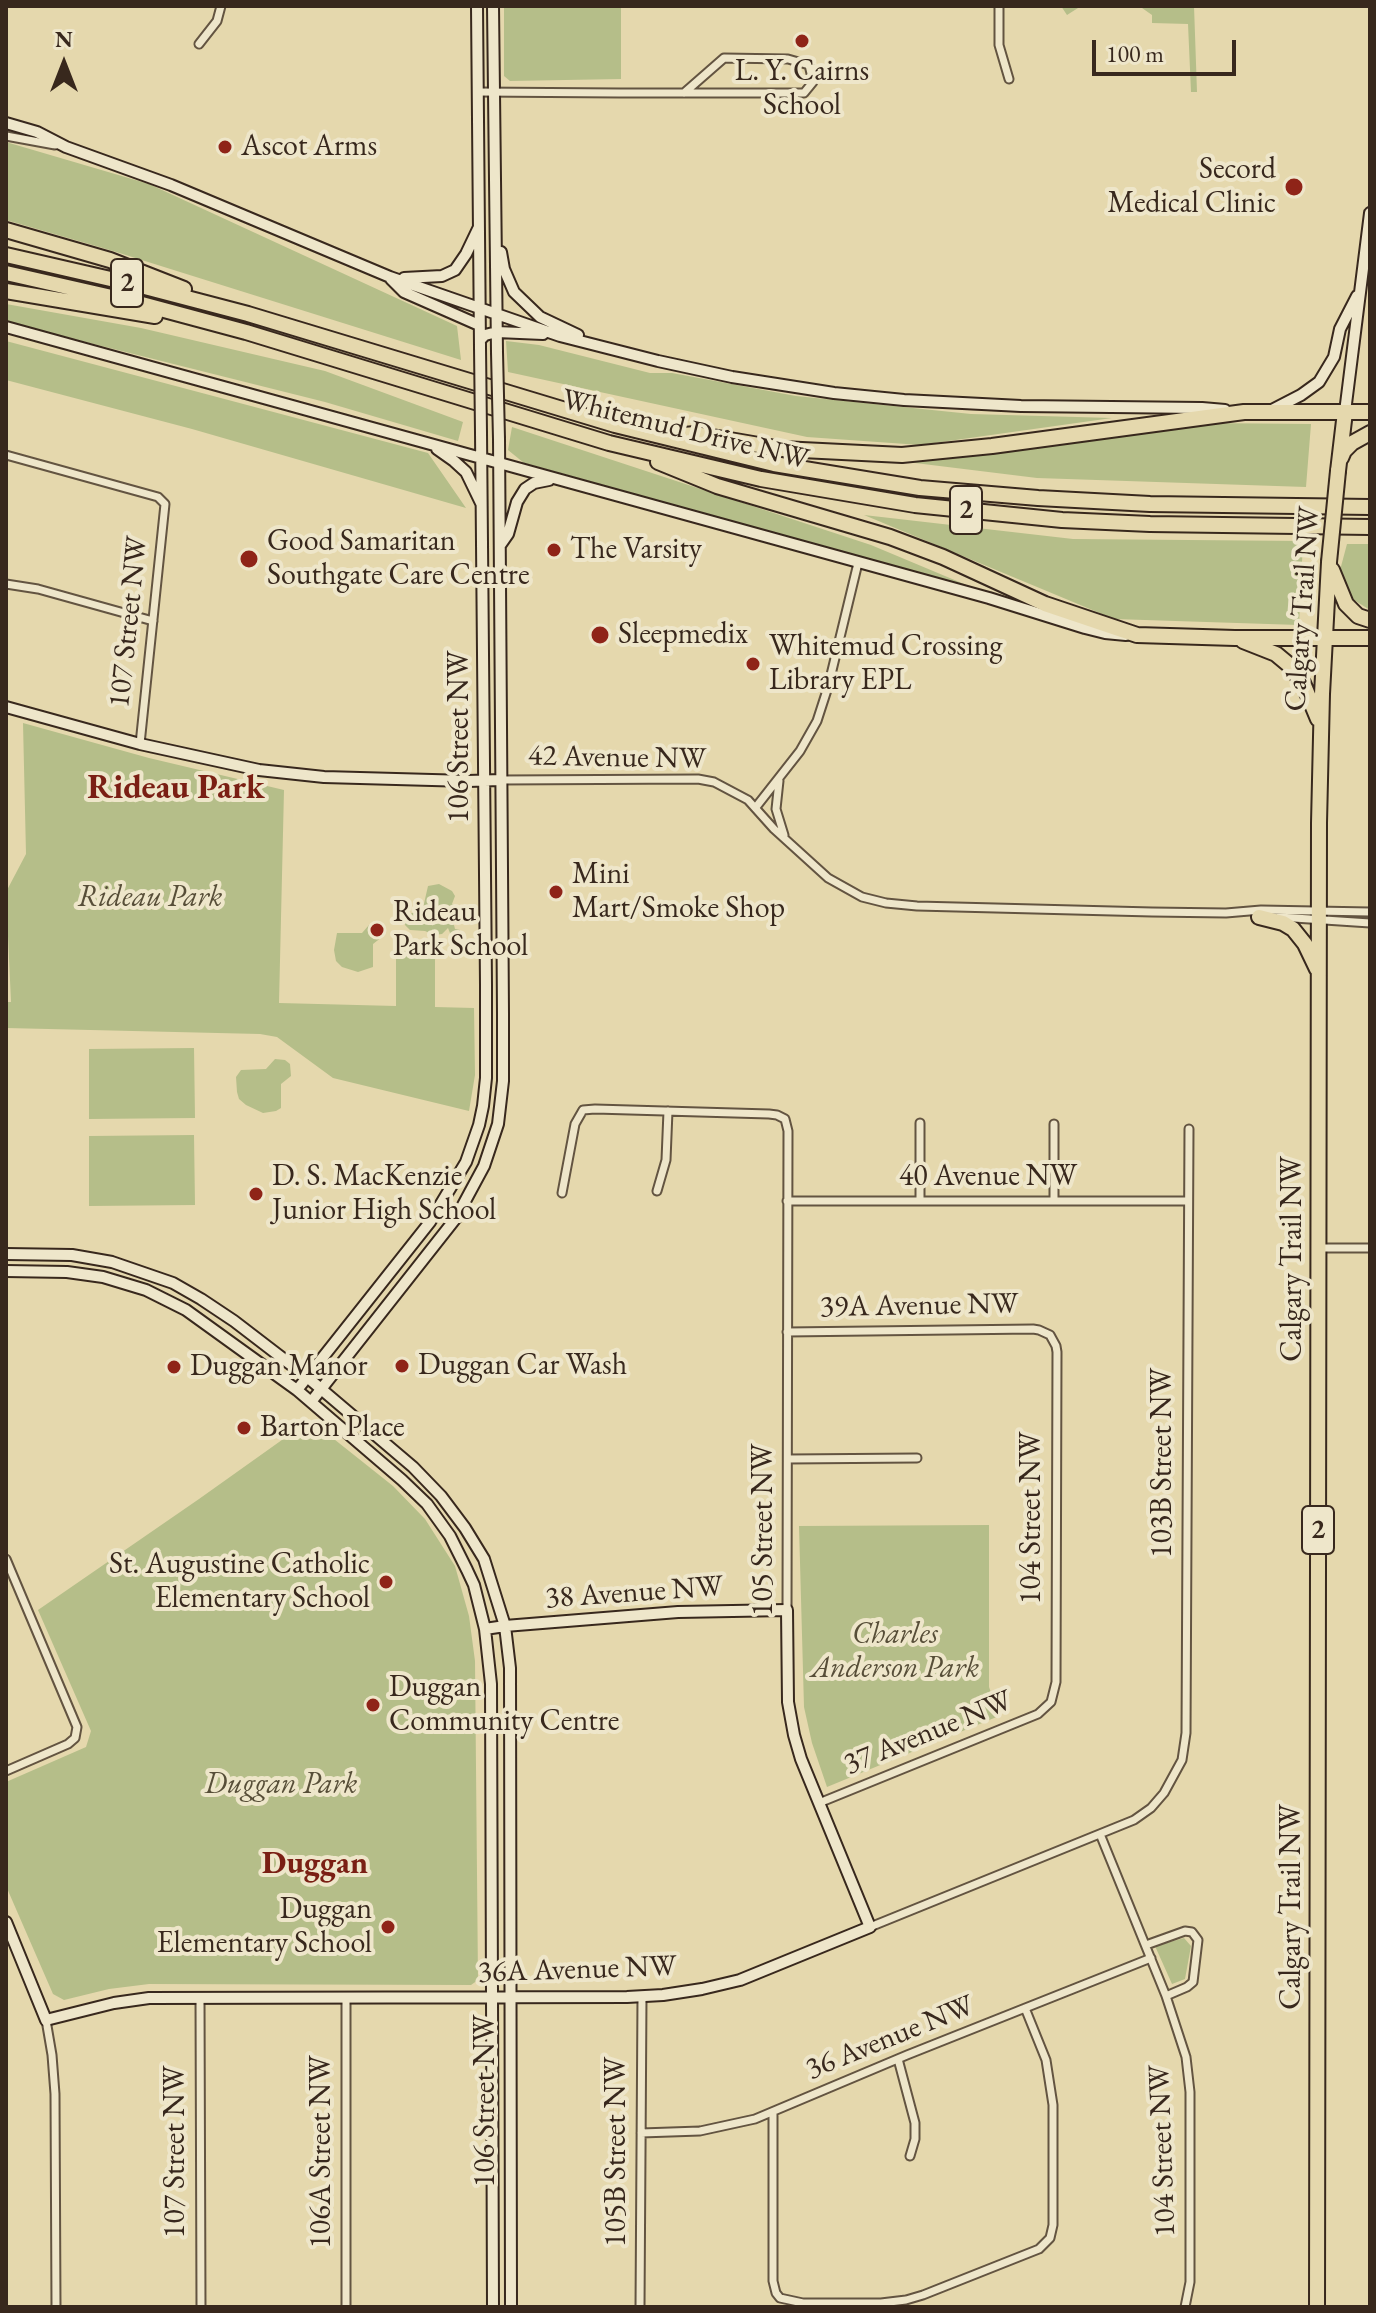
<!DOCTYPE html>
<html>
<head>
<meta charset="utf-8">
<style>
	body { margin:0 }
	#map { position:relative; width:1376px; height:2313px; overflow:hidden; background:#e5d8ad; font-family:"EB Garamond",serif }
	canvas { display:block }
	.frame { position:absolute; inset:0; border:8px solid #38281d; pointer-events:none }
	.north { position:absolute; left:24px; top:24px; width:80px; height:80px; -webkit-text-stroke:6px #eee6ca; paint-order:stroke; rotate:0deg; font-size:22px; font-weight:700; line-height:32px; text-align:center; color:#38281d }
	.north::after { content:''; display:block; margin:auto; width:28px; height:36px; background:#38281d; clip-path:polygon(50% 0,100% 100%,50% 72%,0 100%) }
	.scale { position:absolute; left:1092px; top:40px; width:144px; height:36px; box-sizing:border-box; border:4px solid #38281d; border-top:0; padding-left:10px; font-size:24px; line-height:28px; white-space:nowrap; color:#38281d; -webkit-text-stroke:6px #eee6ca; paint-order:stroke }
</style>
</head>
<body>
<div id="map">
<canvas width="1376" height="2313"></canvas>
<div class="frame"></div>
<div class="north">N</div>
<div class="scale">100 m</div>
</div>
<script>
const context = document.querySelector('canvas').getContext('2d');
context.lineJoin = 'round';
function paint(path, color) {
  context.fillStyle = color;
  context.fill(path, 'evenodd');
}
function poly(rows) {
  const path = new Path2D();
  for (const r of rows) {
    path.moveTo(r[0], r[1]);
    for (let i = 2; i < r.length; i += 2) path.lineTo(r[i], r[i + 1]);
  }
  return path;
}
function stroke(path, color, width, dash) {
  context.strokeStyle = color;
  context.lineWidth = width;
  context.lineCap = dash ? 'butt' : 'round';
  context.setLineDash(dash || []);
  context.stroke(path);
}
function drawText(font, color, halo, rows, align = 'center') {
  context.font = font + ' "EB Garamond",serif';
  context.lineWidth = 8;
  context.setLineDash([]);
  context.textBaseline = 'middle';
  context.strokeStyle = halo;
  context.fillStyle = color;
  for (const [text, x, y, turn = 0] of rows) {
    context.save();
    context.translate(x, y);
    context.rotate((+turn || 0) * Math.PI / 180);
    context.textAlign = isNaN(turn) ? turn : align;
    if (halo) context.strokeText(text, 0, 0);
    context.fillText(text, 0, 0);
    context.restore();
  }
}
const green = poly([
	[504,6,621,6,621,79,510,81,504,76],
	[1061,6,1194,6,1197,92,1191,92,1188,24,1152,23,1152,15,1142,8,1078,8,1067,15],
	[6,142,149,184,457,326,461,360,113,251,6,220],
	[6,304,141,328,325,371,463,422,458,441,325,402,6,322],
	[6,341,428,453,466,508,192,429,6,380],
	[506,341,539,345,650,373,672,373,796,396,971,414,1112,418,920,445,807,437,508,372],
	[1206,423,1311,424,1306,487,1037,478,907,462],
	[512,427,871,545,976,589,524,463,508,450],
	[864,515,1073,539,1303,541,1299,625,1114,619],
	[1347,544,1370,544,1370,610,1354,600,1339,574],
	[23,723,149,758,284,790,279,1003,396,1006,396,951,435,951,435,1007,474,1008,475,1075,469,1111,333,1078,277,1037,260,1034,6,1028,6,1002,11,1002,6,892,26,854],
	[439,884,452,891,455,896,452,904,461,909,459,915,452,917,455,929,460,930,460,934,457,939,452,938,448,928,442,934,434,935,425,931,410,930,405,925,404,920,408,915,423,908,428,886],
	[369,925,380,926,382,937,373,944,373,967,358,972,342,967,336,961,334,950,337,933,362,933],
	[194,1048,195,1118,89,1119,89,1049],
	[275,1059,285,1060,290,1064,291,1076,281,1084,281,1108,276,1111,263,1113,246,1105,239,1099,237,1092,236,1077,241,1070,266,1069],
	[194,1135,195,1205,89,1206,89,1136],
	[310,1420,393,1486,425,1519,455,1566,469,1616,475,1661,478,1980,471,1985,149,1984,109,1989,64,2000,53,1994,6,1886,6,1782,86,1747,91,1731,38,1610,199,1499],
	[989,1525,989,1687,999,1716,827,1787,812,1743,804,1707,799,1526],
	[1184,1938,1191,1946,1185,1979,1172,1984,1155,1946]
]);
const street = poly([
	[999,6,999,45,1009,79],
	[199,44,217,21,221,6],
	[478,92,620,93,804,93,813,82,809,65,788,59,724,58,684,93],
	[6,136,55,145],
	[6,455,158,497,165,504,140,744],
	[6,584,38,589,153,621],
	[501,780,698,779,714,782,748,800,774,829,828,878,862,897,886,903,917,906,1152,912,1226,913,1261,910,1370,912],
	[779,781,776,809,784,835],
	[756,807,800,751,817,721,828,687,858,563],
	[1279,917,1370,923],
	[920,1123,920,1201],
	[657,1191,666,1160,668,1111],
	[562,1193,575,1124,583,1110,595,1109,769,1114,777,1115,785,1119,788,1131,787,1610],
	[787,1201,1188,1201],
	[1054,1201,1054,1124],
	[1319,1248,1370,1248],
	[787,1332,1033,1329,1039,1330,1050,1335,1056,1346,1057,1352,1056,1682,1051,1702,1038,1714,819,1803],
	[788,1459,917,1458],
	[6,1559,77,1727,75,1738,68,1744,6,1771],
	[1100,1834,1166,1996,1186,2057,1190,2092,1190,2282,1185,2307],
	[870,1927,1134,1820,1151,1808,1164,1793,1182,1760,1186,1733,1189,1129],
	[1146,1945,1185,1931,1192,1932,1198,1940,1193,1982,1187,1987,1166,1996],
	[200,1997,201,2307],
	[346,1997,346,2307],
	[46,2020,52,2055,55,2094,56,2307],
	[898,2059,915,2123,915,2139,910,2156],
	[773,2112,773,2281,776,2293,780,2298,803,2303,881,2303,906,2300,923,2295,1039,2249,1050,2238,1053,2225,1053,2105,1046,2060,1025,2008],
	[641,2133,700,2131,755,2119,907,2055,1151,1958],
	[640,2307,642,1997]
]);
const secondary = poly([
	[477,6,480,347],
	[493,6,497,352],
	[6,123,37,132,66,147,171,185,390,277,560,336,658,361,732,377,834,393,904,400,1021,406,1202,408,1225,410],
	[501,252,504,269,514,292,540,317,578,335],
	[404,278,442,276,455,270,466,254,478,229],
	[391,279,404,292,479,325],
	[6,327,989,598,1085,628,1105,633,1126,635],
	[480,340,485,335,497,332,543,334],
	[1272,410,1301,395,1319,382,1334,357,1340,329,1357,296],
	[1345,412,1370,213],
	[437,449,454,461,466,472,481,503],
	[501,544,508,534,517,502,525,489,534,483,549,480],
	[6,707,140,744,259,770,324,777,468,781,501,780],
	[6,1254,72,1255,112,1262,173,1283,201,1299,234,1321,307,1377,413,1467,441,1496,465,1528,484,1559,505,1626,510,1668,511,2307],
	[6,1271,67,1272,103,1277,146,1290,186,1310,297,1390,402,1480,427,1504,450,1536,467,1570,474,1585,485,1629,491,1684,493,2307],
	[297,1390,430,1222,466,1162,479,1125,483,1106,486,1078,486,984,481,433],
	[311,1402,456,1218,484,1166,498,1124,503,1081,503,1013,499,439],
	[6,1922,46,2020,114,2003,149,1998,627,1997,663,1995,702,1989,740,1980,870,1927,801,1759,794,1735,788,1702,787,1610,678,1612,505,1626,485,1629]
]);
const highway = poly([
	[6,230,110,260,184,289],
	[6,255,141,286,248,314,615,425,774,464,920,488,1038,498,1150,504,1370,507],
	[6,273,138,303,246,332,609,443,761,479,915,505,1062,520,1150,524,1370,527],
	[6,291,155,316],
	[673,436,695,434,782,449,902,455,992,446,1244,412,1370,412],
	[1341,458,1344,451,1352,443,1370,433],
	[658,462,717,486,890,537,943,557,1045,604,1137,635,1235,638,1370,638],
	[1338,471,1345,412],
	[1332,570,1346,604,1358,616,1370,620],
	[1243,641,1276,654,1288,664,1303,683,1318,719],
	[1259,917,1283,923,1293,929,1305,944,1317,969],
	[1317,2307,1319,823,1322,694,1329,562]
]);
const secondaryBridge = poly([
	[480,347,481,433],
	[497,352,499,439]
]);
const highwayBridge = poly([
	[1329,562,1338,471]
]);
const markers = [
	[802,41,8,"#8f2418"],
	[225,147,8,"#8f2418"],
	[1294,187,10,"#8f2418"],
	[554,550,8,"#8f2418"],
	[249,559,10,"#8f2418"],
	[600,635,10,"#8f2418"],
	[753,664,8,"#8f2418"],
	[556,892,8,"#8f2418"],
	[377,930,8,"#8f2418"],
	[256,1194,8,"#8f2418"],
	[402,1366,8,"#8f2418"],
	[174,1367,8,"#8f2418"],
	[244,1428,8,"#8f2418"],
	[386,1582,8,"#8f2418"],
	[373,1705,8,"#8f2418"],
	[388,1927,8,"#8f2418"]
];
const shields = [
	[127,283,32],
	[966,510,32],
	[1318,1530,32]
];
const shieldNames = [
	["2",127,283],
	["2",966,510],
	["2",1318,1530]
];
const poiNames = [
	["L. Y. Cairns",802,72,"center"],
	["School",802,106,"center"],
	["Ascot Arms",241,147],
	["Secord",1276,170,"right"],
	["Medical Clinic",1276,204,"right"],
	["Good Samaritan",267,542],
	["Southgate Care Centre",267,576],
	["The Varsity",570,550],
	["Sleepmedix",618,635],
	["Whitemud Crossing",769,647],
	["Library EPL",769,681],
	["Mini",572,875],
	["Mart/Smoke Shop",572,909],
	["Rideau",393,913],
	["Park School",393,947],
	["D. S. MacKenzie",272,1177],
	["Junior High School",272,1211],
	["Duggan Car Wash",418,1366],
	["Duggan Manor",190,1367],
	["Barton Place",260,1428],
	["St. Augustine Catholic",370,1565,"right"],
	["Elementary School",370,1599,"right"],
	["Duggan",389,1688],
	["Community Centre",389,1722],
	["Duggan",372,1910,"right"],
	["Elementary School",372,1944,"right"]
];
const streetNames = [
	["Whitemud Drive NW",685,430,14],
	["Calgary Trail NW",1303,609,-86],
	["107 Street NW",129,622,-84],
	["106 Street NW",460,737,-90],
	["42 Avenue NW",617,758,1],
	["40 Avenue NW",988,1177],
	["Calgary Trail NW",1293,1259,-90],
	["39A Avenue NW",919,1306,-1],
	["103B Street NW",1163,1463,-90],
	["104 Street NW",1032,1518,-90],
	["105 Street NW",764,1530,-90],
	["38 Avenue NW",634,1593,-4],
	["37 Avenue NW",928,1733,-22],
	["Calgary Trail NW",1292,1907,-90],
	["36A Avenue NW",577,1970,-2],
	["36 Avenue NW",890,2038,-22],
	["106 Street NW",486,2101,-90],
	["104 Street NW",1163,2151,-92],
	["107 Street NW",176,2152,-90],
	["106A Street NW",322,2152,-90],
	["105B Street NW",617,2152,-90]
];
const parkNames = [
	["Rideau Park",150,898],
	["Charles",895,1635],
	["Anderson Park",895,1669],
	["Duggan Park",281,1785]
];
const neighbourhoodNames = [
	["Duggan",315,1864]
];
const quarterNames = [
	["Rideau Park",176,789]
];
paint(green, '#b5be89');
stroke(street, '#635441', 11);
stroke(secondary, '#38281d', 14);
stroke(highway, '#38281d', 18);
stroke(street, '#eee6ca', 7);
stroke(secondary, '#eee6ca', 10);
stroke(highway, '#e5d8ad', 14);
stroke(secondaryBridge, '#38281d', 14, []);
stroke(highwayBridge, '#38281d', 18, []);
stroke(secondaryBridge, '#eee6ca', 10);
stroke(highwayBridge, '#e5d8ad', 14);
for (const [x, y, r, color] of markers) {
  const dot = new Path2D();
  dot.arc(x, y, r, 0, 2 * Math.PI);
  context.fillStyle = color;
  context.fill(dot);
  stroke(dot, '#eee6ca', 3);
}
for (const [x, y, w] of shields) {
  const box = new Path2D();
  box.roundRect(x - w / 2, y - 24, w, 48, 6);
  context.fillStyle = '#eee6ca';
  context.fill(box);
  stroke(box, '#38281d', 2);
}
drawText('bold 28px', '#38281d', null, shieldNames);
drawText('30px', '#38281d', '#eee6ca', poiNames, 'left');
drawText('30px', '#38281d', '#eee6ca', streetNames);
drawText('italic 30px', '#574e38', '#eee6ca', parkNames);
drawText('bold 32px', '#7a1f14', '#eee6ca', neighbourhoodNames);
drawText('bold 34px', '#7a1f14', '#eee6ca', quarterNames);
</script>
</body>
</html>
